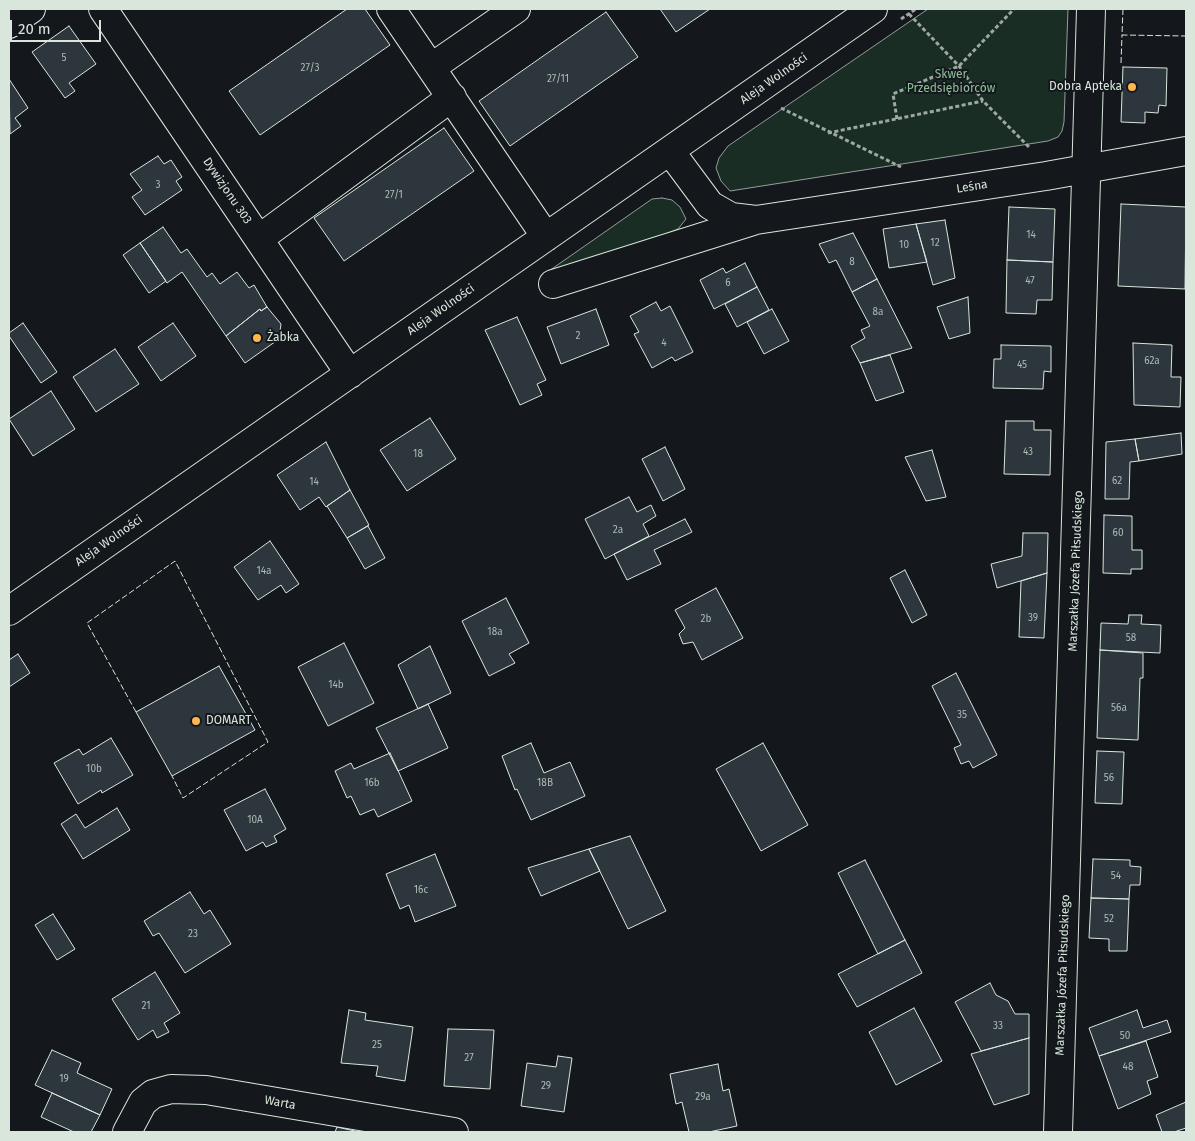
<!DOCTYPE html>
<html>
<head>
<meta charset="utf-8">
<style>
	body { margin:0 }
	#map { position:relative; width:1195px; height:1141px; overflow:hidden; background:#14181c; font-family:"Fira Sans",sans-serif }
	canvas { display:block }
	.frame { position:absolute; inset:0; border:10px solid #d8e6dc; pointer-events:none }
	.scale { position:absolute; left:10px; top:20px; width:91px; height:22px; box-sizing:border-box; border:2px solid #d8e6dc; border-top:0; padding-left:6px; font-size:15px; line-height:18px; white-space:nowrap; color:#d8e6dc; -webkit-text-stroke:4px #14181c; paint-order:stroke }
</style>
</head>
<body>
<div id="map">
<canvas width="1195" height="1141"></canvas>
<div class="frame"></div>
<div class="scale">20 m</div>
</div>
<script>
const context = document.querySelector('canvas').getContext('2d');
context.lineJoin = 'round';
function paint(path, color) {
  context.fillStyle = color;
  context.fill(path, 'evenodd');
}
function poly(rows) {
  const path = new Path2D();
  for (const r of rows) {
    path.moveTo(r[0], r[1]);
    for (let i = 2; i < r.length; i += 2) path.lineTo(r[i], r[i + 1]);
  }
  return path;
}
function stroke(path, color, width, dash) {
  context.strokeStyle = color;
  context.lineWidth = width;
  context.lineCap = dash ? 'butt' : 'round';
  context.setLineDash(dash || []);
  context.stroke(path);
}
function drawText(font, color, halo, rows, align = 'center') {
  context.font = font + ' "Fira Sans",sans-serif';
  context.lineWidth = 4;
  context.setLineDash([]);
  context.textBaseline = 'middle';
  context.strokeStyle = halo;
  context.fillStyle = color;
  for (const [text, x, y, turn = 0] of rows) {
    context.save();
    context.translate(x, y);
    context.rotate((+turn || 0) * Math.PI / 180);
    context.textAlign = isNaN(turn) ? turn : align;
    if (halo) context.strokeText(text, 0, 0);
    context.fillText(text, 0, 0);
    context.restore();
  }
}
const green = poly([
	[928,9,1068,9,1064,122,1062,131,1058,137,1048,141,730,191,721,181,716,168,719,158,728,146,928,9],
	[662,198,672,200,680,207,686,219,678,229,642,244,546,273,652,199,662,198]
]);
const building = poly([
	[347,9,365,9,390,45,260,135,229,91,347,9],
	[660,9,710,9,676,32,660,9],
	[606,12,638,57,510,146,479,101,606,12],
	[69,26,96,64,69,83,75,91,65,98,32,52,69,26],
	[1123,67,1167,68,1166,106,1159,105,1158,113,1145,112,1145,123,1121,122,1123,67],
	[9,79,28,108,15,118,21,126,10,134,9,79],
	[444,128,474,171,344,261,314,218,444,128],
	[158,156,164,164,171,160,182,177,176,181,182,190,145,215,132,197,142,190,130,174,158,156],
	[1121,204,1186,207,1185,289,1118,286,1121,204],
	[1009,207,1055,209,1053,262,1007,260,1009,207],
	[945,220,955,278,933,285,916,224,945,220],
	[916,224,927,262,889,268,883,229,916,224],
	[163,227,181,253,187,249,207,277,212,273,220,284,237,272,249,288,254,285,267,307,261,311,260,309,226,336,182,272,167,283,140,243,163,227],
	[853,233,877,279,852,292,836,260,829,263,819,244,853,233],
	[140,243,166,281,149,293,123,255,140,243],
	[1007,260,1053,262,1052,300,1037,300,1036,314,1006,313,1007,260],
	[745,263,757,287,714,309,700,280,723,268,726,273,745,263],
	[877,279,912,348,860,363,851,346,865,338,861,330,870,326,852,292,877,279],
	[757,287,769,310,737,327,725,304,757,287],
	[968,297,970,333,949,339,937,307,968,297],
	[656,302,661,311,670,306,693,352,675,361,672,357,652,368,634,334,639,332,630,316,656,302],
	[267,307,281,324,279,339,245,363,226,336,260,309,261,311,267,307],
	[596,309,609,345,561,364,547,327,596,309],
	[772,309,789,341,764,354,747,322,772,309],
	[517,317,546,380,537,384,542,395,520,405,485,330,517,317],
	[23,323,57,372,41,383,9,336,9,333,23,323],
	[173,323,196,356,161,381,138,347,173,323],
	[1133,343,1172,345,1171,377,1181,377,1180,407,1134,405,1133,343],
	[1001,345,1051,346,1051,372,1044,371,1043,389,993,388,994,359,1001,359,1001,345],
	[115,349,139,384,96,412,73,377,115,349],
	[890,355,904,392,876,401,860,363,890,355],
	[51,391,75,429,33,456,9,419,51,391],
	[430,418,456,459,407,491,380,450,430,418],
	[1006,421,1034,421,1034,430,1051,430,1050,475,1004,474,1006,421],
	[1181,433,1182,454,1139,461,1135,439,1181,433],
	[1135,439,1139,461,1130,462,1129,499,1105,499,1106,442,1135,439],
	[326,442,350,490,326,507,319,497,300,510,277,475,326,442],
	[665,447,685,489,663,501,642,459,665,447],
	[932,450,946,497,926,501,905,457,932,450],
	[350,490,369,525,347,538,327,506,350,490],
	[629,497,637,512,651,505,656,516,643,524,649,536,605,559,585,519,629,497],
	[1104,515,1132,516,1132,550,1142,550,1142,569,1131,569,1131,574,1103,573,1104,515],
	[685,519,692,532,654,550,661,564,627,580,614,554,685,519],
	[368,526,385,558,365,569,347,538,368,526],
	[1023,533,1048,533,1047,573,997,588,991,564,1022,556,1023,533],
	[270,541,299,584,286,593,281,585,258,600,234,567,270,541],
	[905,570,927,615,912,623,890,578,905,570],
	[1047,573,1044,638,1019,637,1021,581,1047,573],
	[716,588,743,638,702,660,693,642,683,644,679,634,685,628,675,610,716,588],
	[506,598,529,643,509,654,515,663,489,676,462,621,506,598],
	[1129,615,1142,615,1141,624,1161,625,1160,653,1100,650,1101,623,1128,624,1129,615],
	[344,643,374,703,328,726,298,667,344,643],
	[430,646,451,693,418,709,398,665,430,646],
	[1100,650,1143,653,1143,678,1140,678,1138,740,1097,738,1100,650],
	[18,654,30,673,9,687,9,660,18,654],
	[219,666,255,730,172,776,136,712,219,666],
	[956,673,997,755,973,768,969,761,961,764,954,748,961,745,932,686,956,673],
	[428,704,448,748,398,771,376,728,428,704],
	[111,738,133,775,102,793,101,790,78,804,54,763,79,749,83,755,111,738],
	[531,743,544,773,570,762,585,796,531,820,517,789,515,790,502,756,531,743],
	[763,743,808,825,761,851,716,769,763,743],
	[1097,751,1124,752,1122,804,1095,803,1097,751],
	[390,753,412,801,378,817,374,809,360,815,351,796,347,798,335,771,351,763,354,769,390,753],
	[265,789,286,829,274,836,277,842,266,847,263,842,246,851,224,810,265,789],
	[117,808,130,830,83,859,61,824,76,814,85,828,117,808],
	[630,836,666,911,628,929,589,849,630,836],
	[589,849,600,871,541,896,528,868,589,849],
	[435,854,456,906,415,922,409,905,400,909,386,874,435,854],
	[1093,859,1130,860,1130,866,1141,867,1140,885,1130,885,1129,899,1091,898,1093,859],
	[865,860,905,940,878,954,838,873,865,860],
	[190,892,204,914,210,910,231,944,185,973,159,933,153,936,144,921,190,892],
	[1091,898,1129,899,1127,951,1109,951,1109,939,1089,938,1091,898],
	[53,914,75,949,57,960,35,925,53,914],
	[905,940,922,973,857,1007,838,974,905,940],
	[155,972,180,1013,164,1023,169,1032,157,1038,153,1030,138,1040,112,999,155,972],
	[990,983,996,995,1008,1001,1015,1014,1029,1014,1029,1038,981,1051,955,1002,990,983],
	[914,1008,942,1061,896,1085,869,1032,914,1008],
	[349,1010,366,1013,365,1020,413,1027,405,1081,376,1076,378,1066,341,1063,349,1010],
	[1137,1010,1143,1028,1167,1020,1171,1032,1099,1056,1089,1028,1137,1010],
	[448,1029,494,1030,490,1089,444,1086,448,1029],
	[1029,1038,1029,1094,994,1105,971,1054,1029,1038],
	[1146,1041,1158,1077,1147,1081,1151,1094,1118,1109,1099,1056,1146,1041],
	[52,1050,81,1063,77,1073,112,1089,100,1115,35,1085,52,1050],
	[558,1056,572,1058,564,1112,521,1106,527,1063,556,1067,558,1056],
	[718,1064,723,1091,729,1089,737,1126,709,1132,689,1132,682,1102,676,1104,670,1074,718,1064],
	[52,1093,100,1115,91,1132,74,1132,41,1117,52,1093],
	[1186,1102,1186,1128,1174,1132,1162,1132,1156,1115,1186,1102],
	[337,1127,359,1132,335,1132,337,1127]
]);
const path = poly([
	[909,14,959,66,983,101,1030,148],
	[901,19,916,9],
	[781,108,901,167],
	[897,119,893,94,959,66,1014,9],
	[828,133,983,101]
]);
const minor = poly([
	[103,9,350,374],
	[391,9,546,237],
	[9,24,31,9],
	[432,67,516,9],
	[670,151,710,205,731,217,756,220,1046,176,1186,151],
	[260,238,452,97],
	[553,284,753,221],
	[9,611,873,9],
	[127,1132,143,1102,153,1094,171,1089,206,1090,454,1132],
	[1058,1132,1091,9]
]);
const fence = poly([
	[1123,9,1122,35,1186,36],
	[1121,63,1122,35],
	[136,712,87,623,175,561,268,742,183,798,172,776]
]);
const markers = [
	[1132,87,5,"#ffb74d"],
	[257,338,5,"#ffb74d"],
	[196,721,5,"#ffb74d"]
];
const numberNames = [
	["5",64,58],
	["27/3",310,68],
	["27/11",558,79],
	["3",158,185],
	["27/1",394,195],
	["14",1031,235],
	["12",935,243],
	["10",904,245],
	["8",852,262],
	["47",1030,281],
	["6",728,283],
	["8a",878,312],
	["2",578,336],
	["4",664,343],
	["62a",1152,361],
	["45",1022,365],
	["43",1028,452],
	["18",418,454],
	["62",1117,481],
	["14",314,482],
	["2a",618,530],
	["60",1118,533],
	["14a",264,571],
	["39",1033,618],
	["2b",706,619],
	["18a",495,632],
	["58",1131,638],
	["14b",336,685],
	["56a",1119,708],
	["35",962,715],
	["10b",94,769],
	["56",1109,778],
	["16b",372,783],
	["18B",545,783],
	["10A",255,820],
	["54",1116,876],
	["16c",421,890],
	["52",1109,919],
	["23",193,934],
	["21",146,1006],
	["33",998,1026],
	["50",1125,1036],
	["25",377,1045],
	["27",469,1058],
	["48",1128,1067],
	["19",64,1079],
	["29",546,1086],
	["29a",703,1097]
];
const parkNames = [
	["Skwer",951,75],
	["Przedsiębiorców",951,89]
];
const streetNames = [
	["Aleja Wolności",774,79,-35],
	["Leśna",972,187,-9],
	["Dywizjonu 303",227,191,56],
	["Aleja Wolności",441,310,-35],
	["Aleja Wolności",109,541,-35],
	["Marszałka Józefa Piłsudskiego",1076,571,-88],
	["Marszałka Józefa Piłsudskiego",1063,975,-88],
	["Warta",280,1103,10]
];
const poiNames = [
	["Dobra Apteka",1122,87,"right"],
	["Żabka",267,338],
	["DOMART",206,721]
];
paint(green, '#1a2d24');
stroke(green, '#939e99', 1);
paint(building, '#2c363c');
stroke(building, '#d8e6dc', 1);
stroke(minor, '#d8e6dc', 30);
stroke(path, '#9da8a2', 3, [4, 2.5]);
stroke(minor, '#14181c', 28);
stroke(fence, '#d8e6dc', 1, [6, 2.5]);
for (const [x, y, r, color] of markers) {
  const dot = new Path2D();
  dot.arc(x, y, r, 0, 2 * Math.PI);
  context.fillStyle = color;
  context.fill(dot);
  stroke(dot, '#14181c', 2);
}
drawText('10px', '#adbab4', null, numberNames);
drawText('12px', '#8ac095', '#14181c', parkNames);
drawText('12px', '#d8e6dc', '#14181c', streetNames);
drawText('12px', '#d8e6dc', '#14181c', poiNames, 'left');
</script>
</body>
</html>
